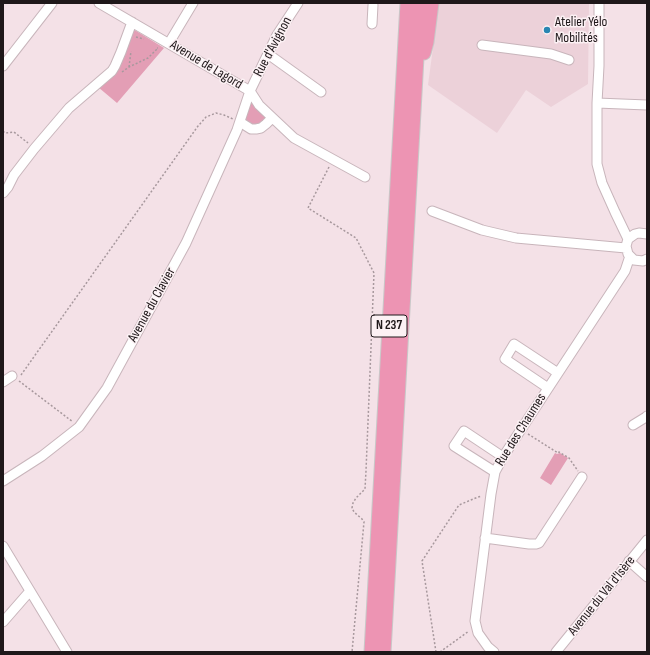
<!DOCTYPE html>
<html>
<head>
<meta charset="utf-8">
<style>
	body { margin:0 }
	#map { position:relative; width:650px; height:655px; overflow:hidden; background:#f4e1e7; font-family:"Sofia Sans Condensed",sans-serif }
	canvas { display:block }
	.frame { position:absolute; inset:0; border:4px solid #1f181a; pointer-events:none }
</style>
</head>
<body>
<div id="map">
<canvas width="650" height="655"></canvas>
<div class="frame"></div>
</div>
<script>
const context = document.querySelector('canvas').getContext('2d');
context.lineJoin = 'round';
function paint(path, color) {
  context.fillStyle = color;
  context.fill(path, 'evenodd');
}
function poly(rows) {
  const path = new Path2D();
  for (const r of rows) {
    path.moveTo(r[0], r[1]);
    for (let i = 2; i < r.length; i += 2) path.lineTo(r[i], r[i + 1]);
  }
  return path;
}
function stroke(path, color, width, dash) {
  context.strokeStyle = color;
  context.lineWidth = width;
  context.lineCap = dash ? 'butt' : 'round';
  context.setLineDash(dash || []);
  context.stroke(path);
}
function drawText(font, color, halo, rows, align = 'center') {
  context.font = font + ' "Sofia Sans Condensed",sans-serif';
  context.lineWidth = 3;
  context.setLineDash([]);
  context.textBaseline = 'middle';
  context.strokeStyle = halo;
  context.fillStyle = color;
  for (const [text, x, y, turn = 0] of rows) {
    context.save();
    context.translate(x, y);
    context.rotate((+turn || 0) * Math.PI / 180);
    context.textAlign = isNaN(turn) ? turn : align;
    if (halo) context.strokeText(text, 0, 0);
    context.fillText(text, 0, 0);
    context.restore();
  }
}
const built = poly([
	[439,3,589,3,588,84,551,107,526,90,497,133,428,85]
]);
const green = poly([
	[133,29,164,48,117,103,98,87],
	[250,91,272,118,261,128,240,122],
	[555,453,557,454,560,453,568,458,551,485,540,478]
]);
const path = poly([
	[136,37,144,39],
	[129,67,131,51],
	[122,72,129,67,148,58,158,48,157,48],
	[3,131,5,133,14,132,28,143],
	[329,167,308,208,356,238,374,273,366,471,365,489,356,498,353,503,352,508,354,512,362,519,364,522,352,652],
	[21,375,198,126,206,117,216,113,224,115,233,119],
	[19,381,73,422],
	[528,434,558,453,559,452,569,458,578,471],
	[436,652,422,561,459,505,478,497,482,496],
	[440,652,469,631]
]);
const minor = poly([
	[99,3,250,91,259,105,294,138,365,177],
	[599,3,599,66,597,103,597,164,602,183,615,212,628,239],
	[372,24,373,5],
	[169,43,193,3],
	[482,45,551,54,569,60],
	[268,54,321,92],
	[3,66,52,3],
	[597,103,647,105],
	[240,122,251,129,256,129,261,128,266,124,272,118],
	[3,193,8,187,14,175,34,149,69,108,112,71,115,66,121,52,132,22],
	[432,211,482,230,516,238,626,248],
	[647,234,639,233,635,234,628,239,626,246,628,254,634,260,643,261,647,259],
	[3,382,12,376],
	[548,388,505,359,514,344,558,373],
	[633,425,646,417,647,416],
	[495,472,454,446,464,431,503,457],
	[3,481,42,456,79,427,107,388,186,243,237,130,250,91,277,35,298,3],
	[485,538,529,544,536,544,539,543,582,477],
	[3,546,67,652],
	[629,561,647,577],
	[3,622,30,591],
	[494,652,488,647,478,633,475,621,491,494,495,472,503,457,625,271,630,256],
	[556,652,647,540]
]);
const highway = poly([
	[424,53,427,42,432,3],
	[371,652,407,3],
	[384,652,420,3]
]);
const markers = [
	[547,30,4,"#2986b2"]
];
const shields = [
	[389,326,36]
];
const shieldNames = [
	["N 237",389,326]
];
const poiNames = [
	["Atelier Yélo",555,22],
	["Mobilités",555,38]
];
const streetNames = [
	["Rue d'Avignon",273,47,-62],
	["Avenue de Lagord",206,65,31],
	["Avenue du Clavier",152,305,-61],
	["Rue des Chaumes",521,430,-58],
	["Avenue du Val d'Isère",602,596,-51]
];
paint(built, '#ecd1d9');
paint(green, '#e39eb5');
stroke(minor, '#c8b5bb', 11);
stroke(highway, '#c9c8c8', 15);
stroke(path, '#a7989d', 1.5, [2, 2]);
stroke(minor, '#fff', 9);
stroke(highway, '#ed94b3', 13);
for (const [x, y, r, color] of markers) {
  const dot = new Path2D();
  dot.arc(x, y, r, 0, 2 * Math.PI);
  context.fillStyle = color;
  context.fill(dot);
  stroke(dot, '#fcf1f4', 1.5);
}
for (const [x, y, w] of shields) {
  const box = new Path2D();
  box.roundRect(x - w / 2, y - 11, w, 22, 3);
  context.fillStyle = '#fcf1f4';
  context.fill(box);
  stroke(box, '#1f181a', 1);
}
drawText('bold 13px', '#1f181a', null, shieldNames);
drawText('14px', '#1f181a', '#fcf1f4', poiNames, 'left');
drawText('14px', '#1f181a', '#fcf1f4', streetNames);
</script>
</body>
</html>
